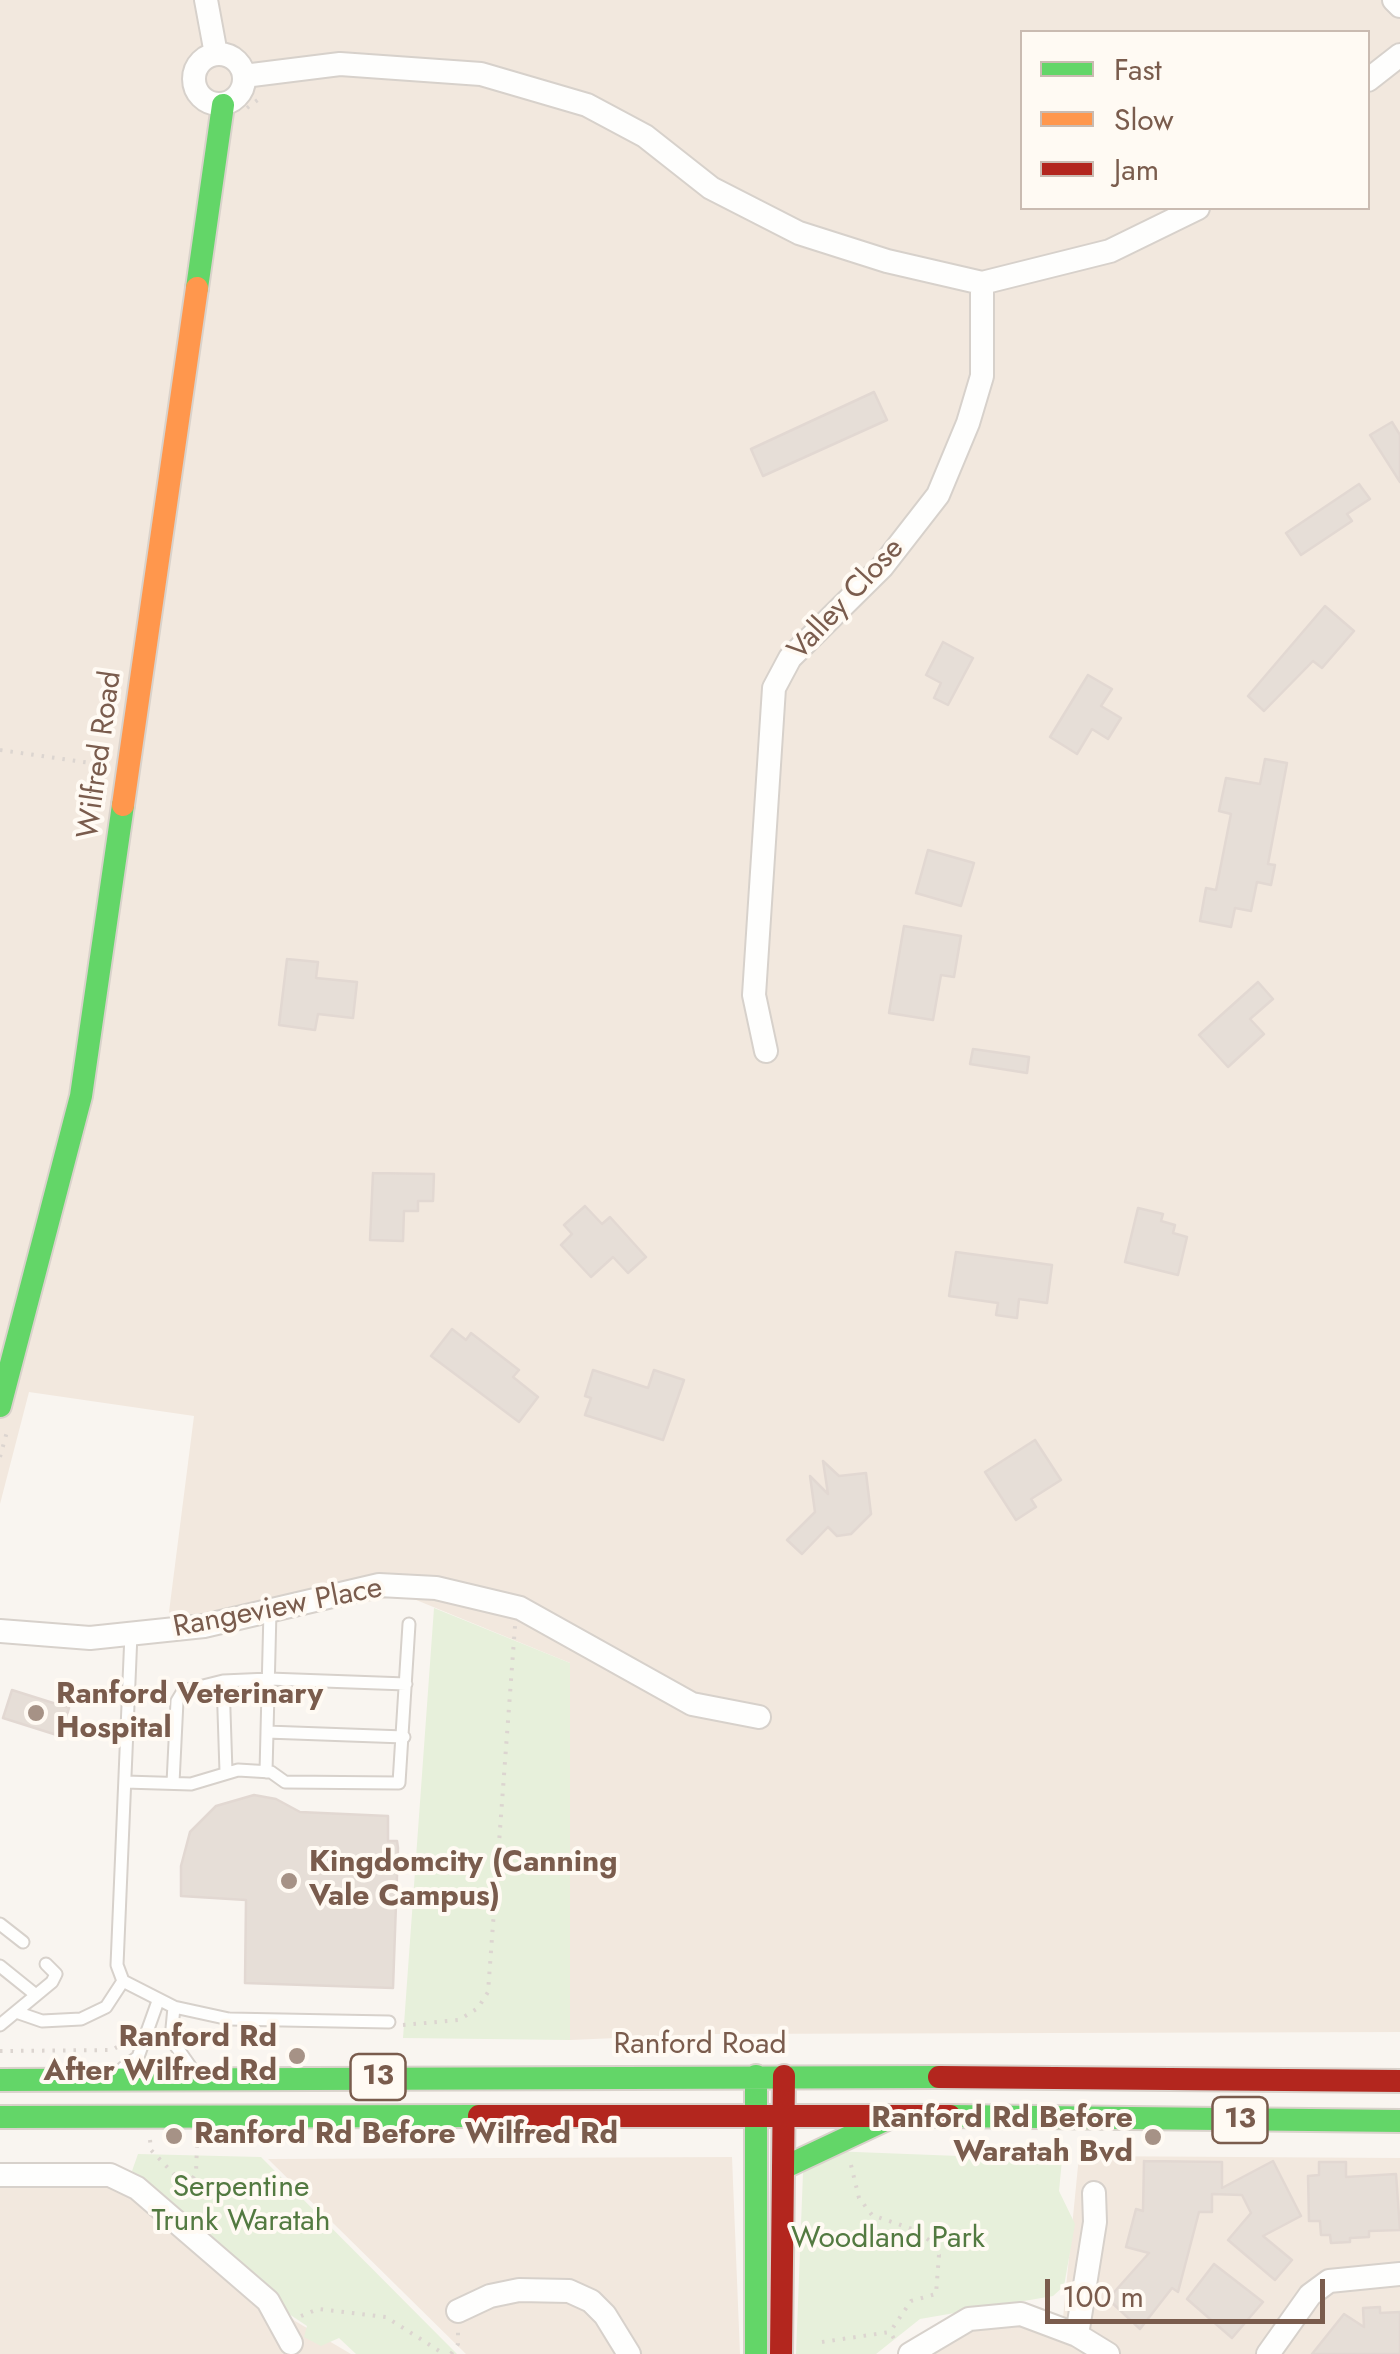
<!DOCTYPE html>
<html>
<head>
<meta charset="utf-8">
<style>
	body { margin:0 }
	#map { position:relative; width:1400px; height:2354px; overflow:hidden; background:#f9f5f0; font-family:Jost,sans-serif }
	canvas { display:block }
	.legend { position:absolute; left:1020px; top:30px; width:350px; height:180px; box-sizing:border-box; background:#fffaf3; border:2px solid #cabbb1; margin:0; padding:12px 18px; list-style:none; font-size:30px; color:#7a5c4d }
	.legend li { display:flex; align-items:center; gap:20px; height:50px }
	.legend b { width:50px; border:2px solid #cabbb1 }
	.scale { position:absolute; left:1045px; top:2279px; width:280px; height:45px; box-sizing:border-box; border:5px solid #7a5c4d; border-top:0; padding-left:12px; font-size:30px; line-height:35px; white-space:nowrap; color:#7a5c4d; -webkit-text-stroke:8px #fffaf3; paint-order:stroke }
</style>
</head>
<body>
<div id="map">
<canvas width="1400" height="2354"></canvas>
<ul class="legend">
<li><b style="height:12px;background:#63d668"></b>Fast</li>
<li><b style="height:12px;background:#ff974d"></b>Slow</li>
<li><b style="height:12px;background:#b3261e"></b>Jam</li>
</ul>
<div class="scale">100 m</div>
</div>
<script>
const context = document.querySelector('canvas').getContext('2d');
context.lineJoin = 'round';
function paint(path, color) {
  context.fillStyle = color;
  context.fill(path, 'evenodd');
}
function poly(rows) {
  const path = new Path2D();
  for (const r of rows) {
    if (r.length === 3) {
      path.moveTo(r[0] + r[2], r[1]);
      path.arc(r[0], r[1], r[2], 0, 2 * Math.PI);
      continue;
    }
    path.moveTo(r[0], r[1]);
    for (let i = 2; i < r.length; i += 2) path.lineTo(r[i], r[i + 1]);
  }
  return path;
}
function stroke(path, color, width, dash) {
  context.strokeStyle = color;
  context.lineWidth = width;
  context.lineCap = dash ? 'butt' : 'round';
  context.setLineDash(dash || []);
  context.stroke(path);
}
function drawText(font, color, halo, rows, align = 'center') {
  context.font = font + ' Jost,sans-serif';
  context.lineWidth = 8;
  context.setLineDash([]);
  context.textBaseline = 'middle';
  context.strokeStyle = halo;
  context.fillStyle = color;
  for (const [text, x, y, turn = 0] of rows) {
    context.save();
    context.translate(x, y);
    context.rotate((+turn || 0) * Math.PI / 180);
    context.textAlign = isNaN(turn) ? turn : align;
    if (halo) context.strokeText(text, 0, 0);
    context.fillText(text, 0, 0);
    context.restore();
  }
}
const residential = poly([
	[0,0,1400,0,1400,2032,710,2034,570,2040,570,1663,404,1595,190,1636,169,1612,194,1416,29,1392,0,1504],
	[1022,32,1368,32,1368,208,1022,208],
	[1079,2156,1400,2158,1400,2354,911,2354,985,2319,1063,2318],
	[732,2157,740,2354,466,2354,268,2159],
	[0,2165,128,2172,295,2321,351,2354,0,2354]
]);
const green = poly([
	[434,1608,570,1663,570,2040,403,2038],
	[830,2151,1062,2160,1059,2191,1075,2224,1064,2286,1053,2296,920,2319,876,2354,796,2354,803,2173],
	[138,2154,261,2157,457,2354,356,2354,339,2338,321,2346,304,2337,307,2326,286,2312,132,2171]
]);
const building = poly([
	[874,392,887,420,763,476,751,449,874,392],
	[1392,422,1400,435,1400,482,1370,435,1392,422],
	[1359,484,1370,499,1347,514,1352,521,1301,555,1286,533,1359,484],
	[1325,606,1354,631,1322,668,1313,661,1264,711,1248,696,1325,606],
	[943,642,973,658,948,705,934,698,941,683,926,675,943,642],
	[1088,675,1112,689,1101,706,1121,718,1108,739,1092,729,1077,754,1050,737,1088,675],
	[1265,759,1287,763,1268,864,1275,865,1271,885,1257,882,1251,911,1235,908,1231,927,1200,921,1206,888,1216,890,1231,814,1219,811,1226,778,1260,784,1265,759],
	[928,850,974,863,961,906,916,893,928,850],
	[904,926,961,936,954,977,941,975,933,1020,889,1013,904,926],
	[287,959,318,962,316,978,357,982,353,1018,318,1014,315,1030,279,1025,287,959],
	[1258,982,1273,999,1250,1019,1264,1034,1228,1067,1199,1035,1258,982],
	[973,1049,1029,1057,1027,1073,970,1064,973,1049],
	[373,1173,434,1174,433,1201,418,1201,418,1211,404,1211,403,1241,370,1240,373,1173],
	[585,1206,602,1224,610,1217,646,1257,628,1273,613,1257,591,1277,561,1245,572,1234,564,1225,585,1206],
	[1138,1208,1163,1214,1161,1221,1175,1225,1173,1233,1187,1237,1178,1275,1125,1262,1138,1208],
	[956,1252,1052,1265,1047,1303,1019,1299,1017,1318,996,1315,998,1303,949,1296,956,1252],
	[452,1329,466,1340,471,1333,519,1370,513,1377,538,1397,519,1422,431,1356,452,1329],
	[593,1370,648,1388,654,1370,684,1380,663,1440,585,1415,591,1398,585,1396,593,1370],
	[1035,1440,1061,1480,1031,1499,1036,1507,1016,1520,985,1472,1035,1440],
	[823,1461,839,1476,866,1473,871,1514,851,1534,837,1536,828,1527,802,1554,787,1540,815,1512,810,1476,828,1494,823,1461],
	[12,1690,69,1708,60,1736,3,1718,12,1690],
	[254,1795,276,1799,300,1812,388,1816,388,1841,397,1841,398,1848,393,1988,245,1983,246,1900,181,1896,181,1866,190,1832,216,1806,254,1795],
	[1144,2161,1222,2162,1222,2188,1273,2161,1301,2216,1263,2236,1292,2260,1275,2280,1228,2240,1251,2213,1242,2195,1212,2194,1212,2212,1199,2212,1178,2292,1172,2288,1140,2329,1108,2299,1149,2253,1126,2247,1136,2209,1143,2211,1144,2161],
	[1319,2162,1346,2162,1346,2177,1396,2174,1400,2230,1369,2231,1369,2237,1350,2238,1350,2242,1331,2243,1330,2235,1321,2235,1320,2221,1309,2221,1308,2176,1319,2175,1319,2162],
	[1214,2264,1263,2302,1232,2338,1187,2299,1214,2264],
	[1380,2307,1380,2313,1400,2312,1400,2354,1312,2354,1344,2314,1364,2327,1363,2308,1380,2307]
]);
const path = poly([
	[247,108,263,96],
	[0,750,104,765],
	[0,1457,8,1428],
	[403,2025,459,2020,478,2008,488,1992,515,1626],
	[0,2051,112,2050,127,2041],
	[150,2140,151,2150,188,2189,183,2199],
	[851,2165,859,2198,872,2215,915,2230,933,2243,939,2255,936,2294,911,2301,890,2332],
	[187,2187,196,2173,197,2145],
	[301,2316,318,2309,386,2317,444,2354],
	[822,2342,890,2332,896,2342],
	[451,2354,458,2344,458,2331]
]);
const lane = poly([
	[131,1634,117,1965,123,1981,174,2007,229,2019,389,2022],
	[223,1681,226,1772],
	[267,1732,404,1737],
	[266,1772,270,1611],
	[125,1782,191,1784,238,1770,271,1772,285,1782,399,1783,409,1624],
	[173,1783,177,1701,183,1691,223,1681,269,1679,406,1684],
	[0,1924,23,1942],
	[0,1966,36,1995],
	[174,2007,171,2039,192,2069],
	[16,2012,42,2021,81,2019,106,2007,123,1981],
	[0,2025,52,1982,56,1974,46,1964],
	[123,2068,138,2057,158,2001]
]);
const street = poly([
	[206,0,216,54],
	[1394,0,1400,6],
	[219,79,25],
	[244,76,340,64,481,74,587,105,645,136,711,188,799,233,887,261,982,283,1110,251,1198,208],
	[1368,80,1400,55],
	[766,1051,754,995,774,688,790,658,882,567,938,495,968,423,982,376,982,283],
	[0,1631,90,1638,204,1626,379,1585,436,1588,520,1608,692,1704,759,1717],
	[0,2175,110,2175,137,2188,268,2301,291,2343],
	[458,2311,490,2296,519,2290,569,2291,591,2301,605,2315,629,2354],
	[1077,2335,1095,2222,1094,2193],
	[910,2354,969,2319,1021,2314,1077,2335,1108,2354],
	[1268,2354,1310,2295,1329,2281,1400,2274]
]);
const fast = poly([
	[197,288,223,105],
	[0,1406,81,1096,123,805],
	[756,2076,756,2354],
	[0,2080,939,2077],
	[950,2116,1400,2121],
	[0,2117,479,2116],
	[783,2168,885,2120]
]);
const slow = poly([
	[123,805,197,288]
]);
const jam = poly([
	[939,2077,1400,2081],
	[479,2116,950,2116],
	[781,2354,784,2076]
]);
const markers = [
	[36,1713,10,"#a69286"],
	[289,1881,10,"#a69286"],
	[297,2056,10,"#a69286"],
	[174,2136,10,"#a69286"],
	[1153,2137,10,"#a69286"]
];
const shields = [
	[378,2077,55],
	[1240,2120,55]
];
const shieldNames = [
	["13",378,2077],
	["13",1240,2120]
];
const streetNames = [
	["Valley Close",847,600,-47],
	["Wilfred Road",101,755,-82],
	["Rangeview Place",278,1609,-11],
	["Ranford Road",700,2046]
];
const poiNames = [
	["Ranford Veterinary",56,1696],
	["Hospital",56,1730],
	["Kingdomcity (Canning",309,1864],
	["Vale Campus)",309,1898],
	["Ranford Rd",277,2039,"right"],
	["After Wilfred Rd",277,2073,"right"],
	["Ranford Rd Before",1133,2120,"right"],
	["Waratah Bvd",1133,2154,"right"],
	["Ranford Rd Before Wilfred Rd",194,2136]
];
const parkNames = [
	["Serpentine",241,2189],
	["Trunk Waratah",241,2223],
	["Woodland Park",888,2240]
];
paint(residential, '#f2e8de');
paint(green, '#e7f0db');
paint(building, '#e6ded7');
stroke(building, '#e2d8d2', 2.5);
stroke(lane, '#d7d1cb', 15);
stroke(street, '#d7d1cb', 26);
stroke(fast, '#d9d2cb', 26);
stroke(slow, '#d9d2cb', 26);
stroke(jam, '#d9d2cb', 26);
stroke(path, '#dcd5d0', 4, [2.5, 8]);
stroke(lane, '#fefefd', 11);
stroke(street, '#fefefd', 22);
stroke(fast, '#63d668', 22);
stroke(slow, '#ff974d', 22);
stroke(jam, '#b3261e', 22);
for (const [x, y, r, color] of markers) {
  const dot = new Path2D();
  dot.arc(x, y, r, 0, 2 * Math.PI);
  context.fillStyle = color;
  context.fill(dot);
  stroke(dot, '#fffaf3', 4);
}
for (const [x, y, w] of shields) {
  const box = new Path2D();
  box.roundRect(x - w / 2, y - 23, w, 46, 8);
  context.fillStyle = '#fffaf3';
  context.fill(box);
  stroke(box, '#7a5c4d', 2.5);
}
drawText('bold 28px', '#7a5c4d', null, shieldNames);
drawText('30px', '#7a5c4d', '#fffaf3', streetNames);
drawText('bold 30px', '#7a5c4d', '#fffaf3', poiNames, 'left');
drawText('30px', '#537a41', '#fffaf3', parkNames);
</script>
</body>
</html>
